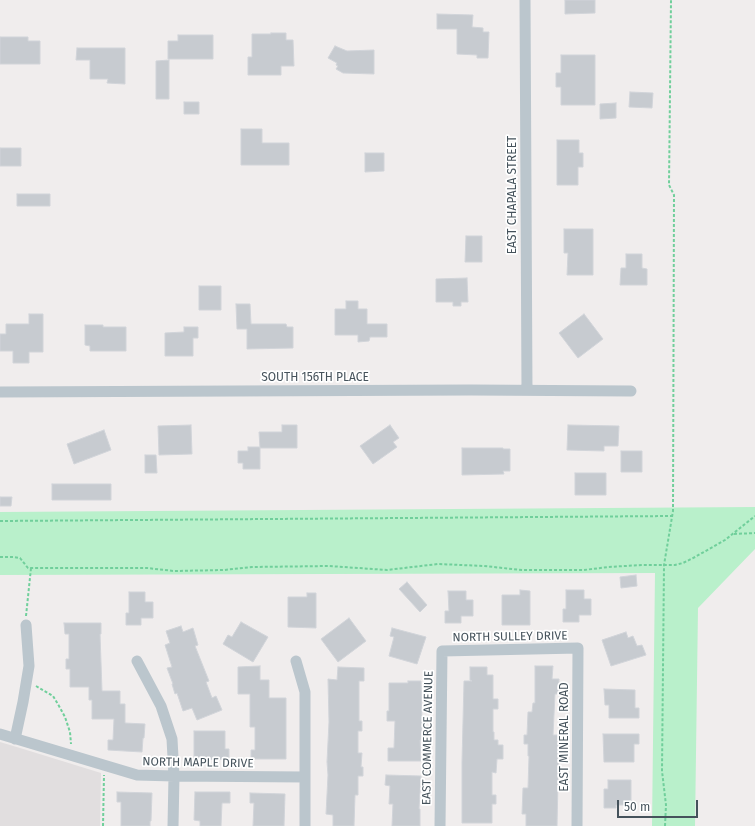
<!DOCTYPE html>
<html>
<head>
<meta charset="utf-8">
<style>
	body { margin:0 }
	#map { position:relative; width:755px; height:826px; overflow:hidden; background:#f0eded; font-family:"Fira Sans",sans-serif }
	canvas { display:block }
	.scale { position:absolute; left:617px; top:800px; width:81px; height:18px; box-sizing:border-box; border:2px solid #45525b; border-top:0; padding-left:5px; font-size:12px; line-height:14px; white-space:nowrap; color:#45525b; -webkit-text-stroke:3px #fff; paint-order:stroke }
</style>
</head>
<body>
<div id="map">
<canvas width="755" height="826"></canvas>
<div class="scale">50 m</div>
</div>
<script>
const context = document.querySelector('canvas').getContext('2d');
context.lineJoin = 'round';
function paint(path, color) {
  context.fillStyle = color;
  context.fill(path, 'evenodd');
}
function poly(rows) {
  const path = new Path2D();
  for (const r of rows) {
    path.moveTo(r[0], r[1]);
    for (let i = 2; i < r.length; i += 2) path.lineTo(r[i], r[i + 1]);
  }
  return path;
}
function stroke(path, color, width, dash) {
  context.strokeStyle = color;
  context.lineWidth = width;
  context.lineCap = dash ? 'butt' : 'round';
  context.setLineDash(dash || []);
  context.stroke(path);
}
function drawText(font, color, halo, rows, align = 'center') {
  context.font = font + ' "Fira Sans",sans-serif';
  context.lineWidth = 3.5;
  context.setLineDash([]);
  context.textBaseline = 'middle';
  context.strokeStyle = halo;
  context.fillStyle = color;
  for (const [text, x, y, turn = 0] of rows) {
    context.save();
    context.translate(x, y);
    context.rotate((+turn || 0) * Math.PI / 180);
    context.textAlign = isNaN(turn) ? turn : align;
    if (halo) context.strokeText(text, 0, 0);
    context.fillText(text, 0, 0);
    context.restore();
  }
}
const education = poly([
	[0,742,20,748,101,773,100,826,0,826]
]);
const green = poly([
	[755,507,755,549,698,608,695,826,652,826,655,573,0,575,0,512]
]);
const building = poly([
	[565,0,595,0,595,13,565,14,565,0],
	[437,14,473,15,472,27,483,28,483,32,489,32,488,58,477,58,477,55,457,54,457,29,437,29,437,14],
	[271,33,286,33,286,40,293,40,294,66,281,66,281,75,248,75,248,57,252,57,252,34,271,34,271,33],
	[178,35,213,35,213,59,168,59,168,41,178,41,178,35],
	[0,37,28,37,28,41,40,41,40,64,0,64,0,37],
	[335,46,347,51,374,50,374,74,343,73,336,69,338,66,336,65,337,63,328,58,335,46],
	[77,48,125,48,125,84,107,83,108,79,90,79,90,60,76,60,77,48],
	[561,55,595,55,595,105,561,105,561,87,556,87,556,73,561,73,561,55],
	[169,60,169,99,156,99,156,61,169,60],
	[630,92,653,93,652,108,629,107,630,92],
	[184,102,199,102,199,114,184,114,184,102],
	[616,103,616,118,600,119,600,104,616,103],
	[241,129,262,129,262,143,289,143,289,165,241,165,241,129],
	[557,140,579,140,579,153,583,153,583,167,578,167,578,185,557,185,557,140],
	[0,148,21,148,21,166,0,166,0,148],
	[365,153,384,153,384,171,365,172,365,153],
	[17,194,50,194,50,206,17,206,17,194],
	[564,229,593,229,593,275,567,275,568,253,564,253,564,229],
	[466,236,482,236,482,262,465,262,466,236],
	[626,254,642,254,642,268,647,269,647,285,620,285,621,268,626,268,626,254],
	[467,278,468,302,461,302,461,306,453,306,453,302,436,302,436,279,467,278],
	[199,286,221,286,221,310,199,310,199,286],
	[346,301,358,301,358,309,367,309,367,324,387,324,387,337,370,337,369,341,358,342,358,335,335,335,335,309,346,309,346,301],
	[236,304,250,304,251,324,286,324,287,327,293,327,293,348,247,349,247,329,237,329,236,304],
	[29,314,43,314,43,352,29,352,29,363,13,363,13,351,0,351,0,334,6,334,6,324,29,324,29,314],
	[584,314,603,339,578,358,559,333,584,314],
	[85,325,103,325,103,327,126,327,126,351,90,351,90,346,85,345,85,325],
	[184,327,198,327,198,338,193,338,193,356,165,356,165,333,184,332,184,327],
	[191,425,192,454,159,455,158,426,191,425],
	[282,425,297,425,297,448,260,448,259,432,282,432,282,425],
	[390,425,399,438,393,442,397,447,373,464,360,446,390,425],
	[568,425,619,426,618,446,604,446,604,451,567,450,568,425],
	[104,430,111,450,74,464,67,444,104,430],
	[248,447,260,447,260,469,243,469,243,463,238,463,238,451,248,451,248,447],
	[462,448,503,448,503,449,510,449,510,471,503,471,504,474,462,475,462,448],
	[621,451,642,451,642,472,621,472,621,451],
	[145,455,156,455,157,473,145,473,145,455],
	[575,473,606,473,606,495,575,495,575,473],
	[52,484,111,484,111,500,52,500,52,484],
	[0,497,12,497,11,506,0,506,0,497],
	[636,575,637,586,621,588,620,577,636,575],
	[407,582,427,605,420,612,399,589,407,582],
	[520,590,530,591,530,625,502,625,502,595,520,595,520,590],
	[566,590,584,590,584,599,591,599,591,615,579,615,579,622,563,622,563,609,566,609,566,590],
	[448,591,466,591,466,600,473,600,473,616,461,616,461,623,445,623,445,611,449,611,448,591],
	[129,592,145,592,145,602,153,602,153,618,141,618,141,625,126,625,126,613,129,613,129,592],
	[307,593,316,593,316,628,288,627,288,597,307,597,307,593],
	[349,618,366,641,338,662,321,639,349,618],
	[241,622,268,637,253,662,223,644,228,635,232,637,241,622],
	[64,623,101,623,101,634,100,634,102,691,120,691,120,704,125,704,125,723,145,724,144,738,143,738,142,752,108,750,108,740,113,740,114,719,92,719,92,700,89,700,89,687,70,687,70,669,66,669,66,659,69,659,69,634,65,634,64,623],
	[181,626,183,632,193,628,198,645,195,646,209,681,206,682,212,698,216,696,222,710,197,720,192,708,183,711,177,693,175,694,172,684,173,684,167,668,172,667,165,645,170,643,166,631,181,626],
	[392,628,426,637,417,664,389,656,394,637,390,636,392,628],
	[626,632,628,638,633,636,637,646,642,645,646,655,611,666,602,640,626,632],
	[260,666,260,680,269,680,269,698,286,698,286,759,251,759,251,750,255,750,255,727,250,727,250,694,238,694,238,667,260,666],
	[535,666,553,666,552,679,559,679,559,694,555,694,553,735,559,735,557,826,526,826,526,814,522,814,523,788,528,788,529,756,528,756,528,744,524,744,524,735,527,735,528,712,532,712,533,703,535,703,535,666],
	[338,667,364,668,364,681,359,681,359,721,362,721,362,731,358,731,358,753,362,753,361,767,363,767,363,776,358,776,358,795,355,795,354,826,333,826,333,815,326,814,328,775,327,762,329,722,328,679,337,680,338,667],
	[470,667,487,667,487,675,493,675,493,699,498,699,498,709,493,709,493,732,494,732,494,740,498,740,498,745,503,745,503,759,497,759,496,773,492,772,492,795,496,795,496,804,492,804,492,823,462,823,462,762,464,681,472,681,470,680,470,667],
	[408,681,421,681,422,724,421,740,420,740,421,761,388,761,388,748,394,748,395,721,387,721,387,711,389,711,389,683,408,683,408,681],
	[604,689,635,690,635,708,639,708,639,718,609,718,609,705,605,705,604,689],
	[194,731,225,731,225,749,229,749,229,759,194,760,194,731],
	[603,734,639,734,639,744,634,744,634,762,604,762,603,734],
	[386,775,421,776,419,809,420,809,420,826,392,826,393,804,389,804,390,786,385,785,386,775],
	[608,780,631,780,631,805,616,805,616,808,604,808,604,789,608,789,608,780],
	[117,792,152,793,151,821,150,821,150,826,121,826,121,802,117,802,117,792],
	[195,792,230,792,230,803,222,803,221,826,200,826,200,821,194,820,195,792],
	[250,793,285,794,284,826,253,826,254,803,250,803,250,793]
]);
const path = poly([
	[0,521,672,516],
	[734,534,755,533],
	[0,557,13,557,20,558,28,568,147,568,174,571,224,570,252,567,329,566,387,570,438,564,484,566,522,570,584,570,608,567,642,565,675,565,683,563,695,557,725,540,755,516],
	[26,616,31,568],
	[36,686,53,696,59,706,65,717,70,732,71,744],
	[103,826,104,775],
	[665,826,666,805,662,771,664,565,673,511,674,195,669,185,671,0]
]);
const street = poly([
	[525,0,527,390],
	[0,392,471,390,631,391],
	[137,661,161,706,172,739,174,776,173,826],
	[296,661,305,692,305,826],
	[0,734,137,775,174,776,305,777],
	[15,739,23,702,29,666,26,625],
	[440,826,442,651,578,648,577,826]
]);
const streetNames = [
	["EAST CHAPALA STREET",513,195,-90],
	["SOUTH 156TH PLACE",315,378],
	["NORTH SULLEY DRIVE",510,637,-1],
	["EAST MINERAL ROAD",565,737,-90],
	["EAST COMMERCE AVENUE",428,738,-89],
	["NORTH MAPLE DRIVE",198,763,1]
];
paint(education, '#e1dedf');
paint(green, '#b9f0cb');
paint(building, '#c7cbd0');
stroke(building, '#d1d4d9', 1);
stroke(path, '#70cf9b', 2, [3, 2]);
stroke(street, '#bbc6cd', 11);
drawText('12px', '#45525b', '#fff', streetNames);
</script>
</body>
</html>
